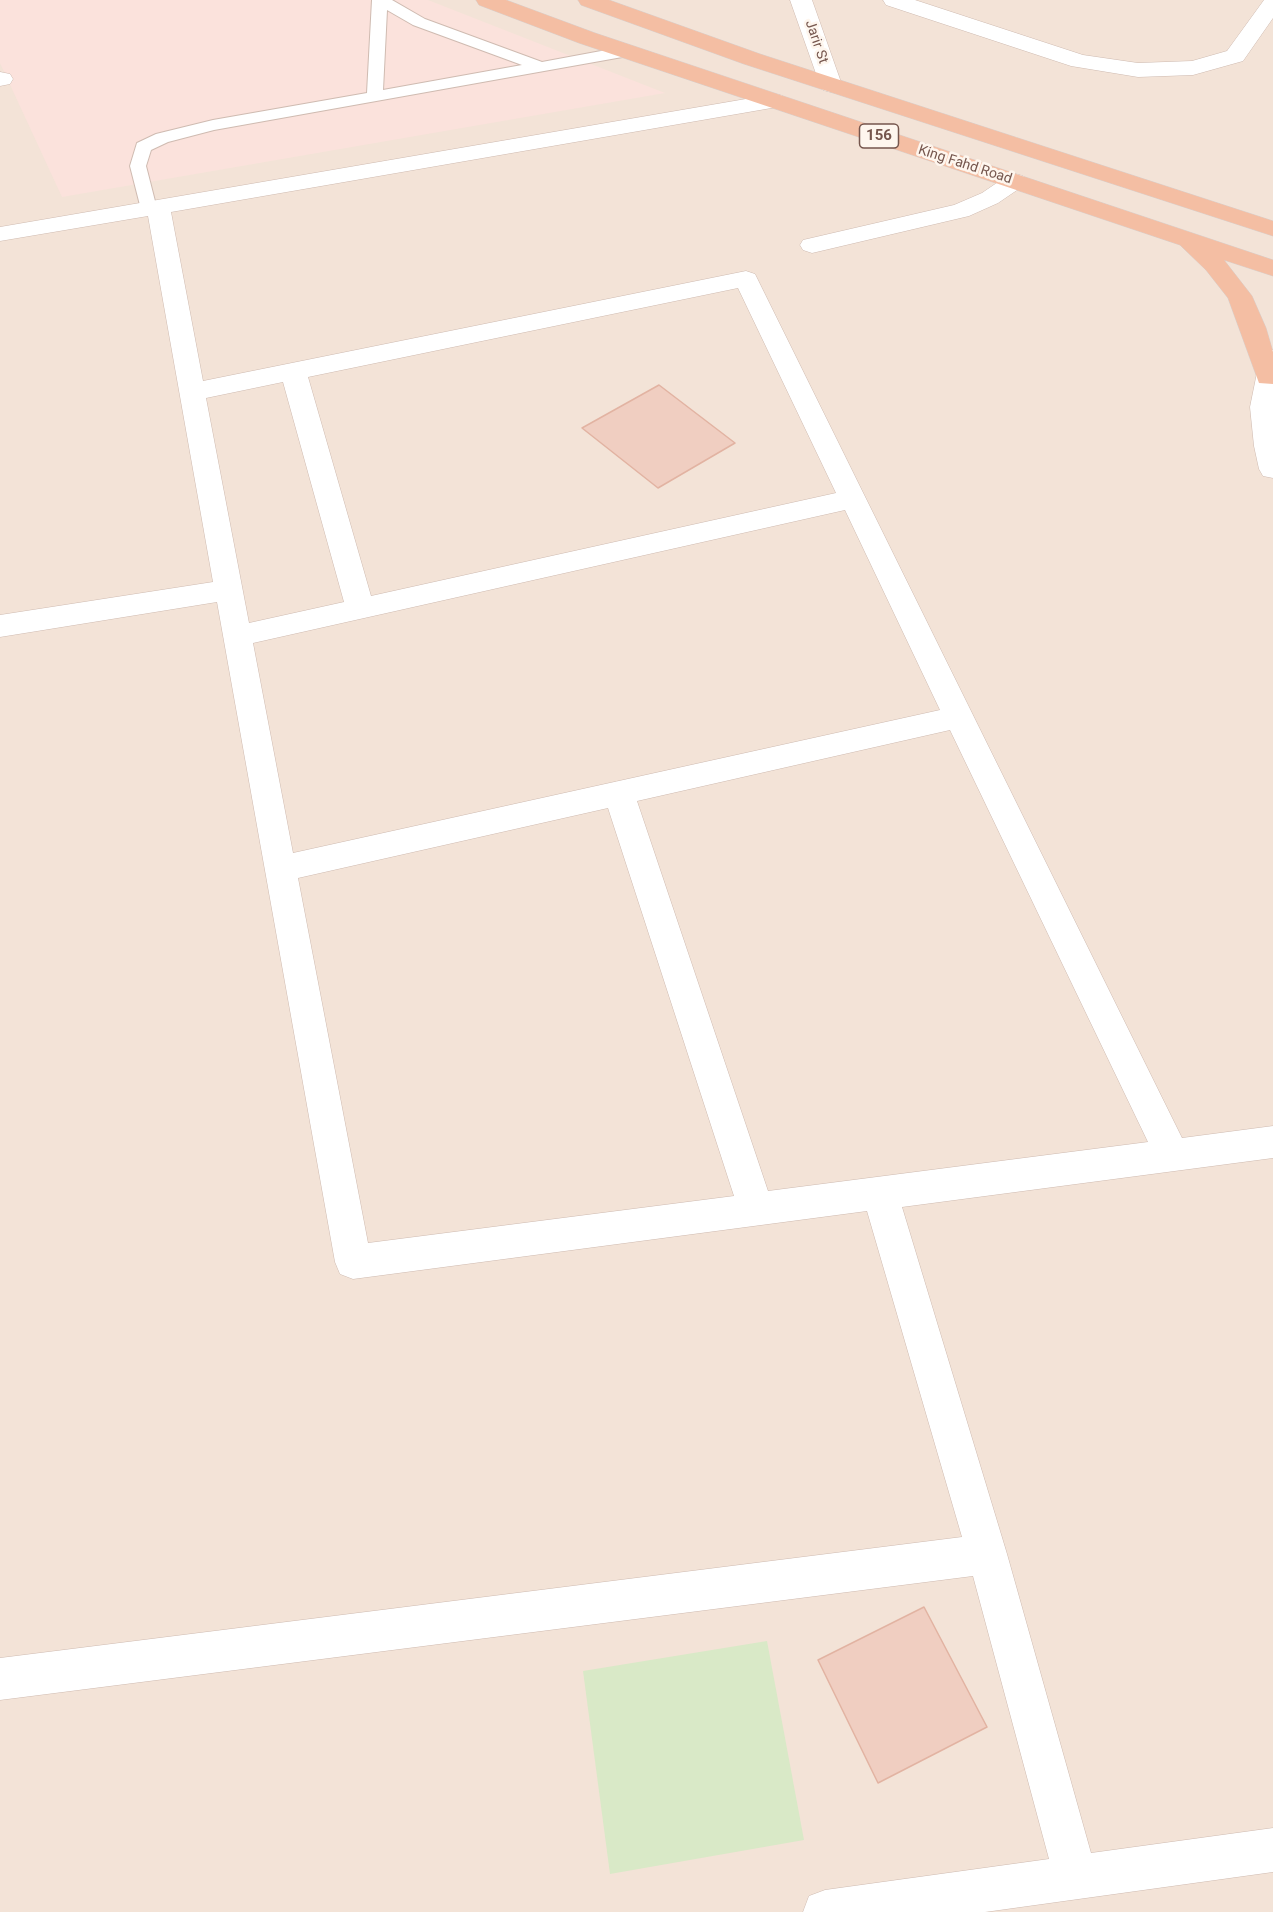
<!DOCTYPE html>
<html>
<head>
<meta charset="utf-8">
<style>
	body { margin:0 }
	canvas { display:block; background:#fbf2e8 }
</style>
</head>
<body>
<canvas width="1273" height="1912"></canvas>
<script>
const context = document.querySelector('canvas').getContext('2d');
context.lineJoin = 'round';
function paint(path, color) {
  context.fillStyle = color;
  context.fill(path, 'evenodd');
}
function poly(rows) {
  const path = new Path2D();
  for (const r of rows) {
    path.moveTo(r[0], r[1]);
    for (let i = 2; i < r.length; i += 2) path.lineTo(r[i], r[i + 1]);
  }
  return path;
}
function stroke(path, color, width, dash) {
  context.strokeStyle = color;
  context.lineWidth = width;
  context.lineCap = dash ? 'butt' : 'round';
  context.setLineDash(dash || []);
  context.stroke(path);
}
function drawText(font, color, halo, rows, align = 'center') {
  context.font = font + ' Roboto,sans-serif';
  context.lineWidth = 5;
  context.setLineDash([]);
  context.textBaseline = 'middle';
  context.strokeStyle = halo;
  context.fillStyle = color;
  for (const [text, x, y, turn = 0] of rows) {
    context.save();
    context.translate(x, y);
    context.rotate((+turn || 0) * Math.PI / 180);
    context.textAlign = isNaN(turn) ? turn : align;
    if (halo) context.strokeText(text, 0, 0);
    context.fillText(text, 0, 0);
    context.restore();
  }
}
const residential = poly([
	[0,0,1273,0,1273,1912,0,1912]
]);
const commercial = poly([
	[0,0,428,0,665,93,62,197,0,63]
]);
const green = poly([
	[767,1641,804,1840,610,1874,583,1671]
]);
const building = poly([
	[659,385,735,443,658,488,582,428,659,385],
	[924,1607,987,1727,878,1783,818,1660,924,1607]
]);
const service = poly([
	[372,0,392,0,425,19,542,62,628,46,636,51,628,56,214,130,168,142,151,150,146,166,157,209,154,213,148,214,142,213,130,166,137,143,156,134,213,120,367,93,372,0],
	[387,10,413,25,522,65,383,90,387,10]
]);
const minor = poly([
	[883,0,915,0,1083,55,1138,63,1192,61,1227,51,1264,0,1273,0,1273,18,1243,61,1193,75,1138,77,1071,66,886,5,883,0],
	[0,72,10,74,13,79,10,84,0,86,0,72],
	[775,94,783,96,786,101,783,106,171,212,203,381,746,271,755,274,1182,1138,1273,1126,1273,1158,902,1207,1007,1554,1091,1853,1273,1828,1273,1872,985,1912,803,1912,809,1896,825,1890,1049,1859,973,1576,0,1700,0,1658,962,1537,867,1211,353,1279,340,1274,335,1262,217,602,0,637,0,615,213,582,148,216,0,241,0,227,775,94],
	[738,288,836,493,371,596,308,377,738,288],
	[283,382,344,602,249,623,206,398,283,382],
	[845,510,940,710,293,853,253,643,845,510],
	[950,730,1148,1142,768,1191,637,801,950,730],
	[608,808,734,1196,368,1243,298,878,608,808],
	[1015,174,1023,176,1027,181,1023,186,998,203,969,216,812,253,803,250,800,245,803,240,954,205,982,193,1007,176,1015,174]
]);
const tertiary = poly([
	[790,0,812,0,842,85,839,90,831,92,823,90,820,85,790,0],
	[1273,350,1273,478,1263,476,1259,469,1254,446,1250,407,1260,358,1264,352,1273,350]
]);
const trunk = poly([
	[476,0,506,0,595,33,1273,260,1273,276,1224,260,1252,296,1266,328,1273,352,1273,384,1259,383,1228,298,1206,270,1180,245,579,43,479,5,476,0],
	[578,0,609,0,760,54,1273,221,1273,236,744,64,581,5,578,0]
]);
const farStreetnames = [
	["Jarir St",816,42,71],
	["King Fahd Road",965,165,18]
];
const shields = [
	[879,136,39]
];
const shieldNames = [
	["156",879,136]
];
paint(residential, '#f3e3d7');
paint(commercial, '#fbe2dc');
paint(green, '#d9e9c7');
paint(building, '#f0cec1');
stroke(building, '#e2b3a2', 1.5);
stroke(service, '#cfbbb1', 2);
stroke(minor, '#cfbbb1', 1);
stroke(tertiary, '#cfbbb1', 1);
stroke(trunk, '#d8d0cd', 1);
paint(service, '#fff');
paint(minor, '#fff');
paint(tertiary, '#fff');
paint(trunk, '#f4bea3');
drawText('14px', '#75564d', '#fef6ee', farStreetnames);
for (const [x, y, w] of shields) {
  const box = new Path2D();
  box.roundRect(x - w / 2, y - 12, w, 24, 4.5);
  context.fillStyle = '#fef6ee';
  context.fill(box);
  stroke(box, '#75564d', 1.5);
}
drawText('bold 15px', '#75564d', null, shieldNames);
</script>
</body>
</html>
